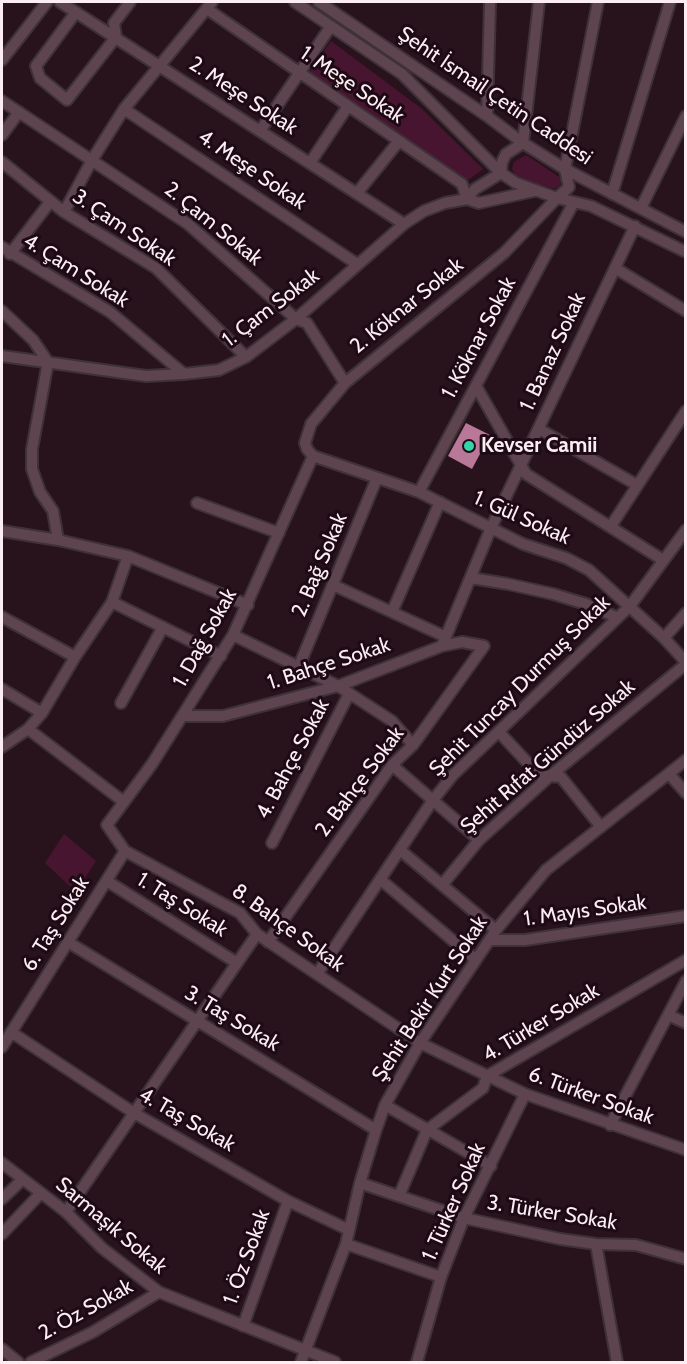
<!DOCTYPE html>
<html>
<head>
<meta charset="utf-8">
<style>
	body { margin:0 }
	#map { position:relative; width:687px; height:1364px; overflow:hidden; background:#28131d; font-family:Cabin,sans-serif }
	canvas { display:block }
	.frame { position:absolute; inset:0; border:3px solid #fcedf3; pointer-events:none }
</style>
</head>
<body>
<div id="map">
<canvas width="687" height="1364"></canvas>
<div class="frame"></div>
</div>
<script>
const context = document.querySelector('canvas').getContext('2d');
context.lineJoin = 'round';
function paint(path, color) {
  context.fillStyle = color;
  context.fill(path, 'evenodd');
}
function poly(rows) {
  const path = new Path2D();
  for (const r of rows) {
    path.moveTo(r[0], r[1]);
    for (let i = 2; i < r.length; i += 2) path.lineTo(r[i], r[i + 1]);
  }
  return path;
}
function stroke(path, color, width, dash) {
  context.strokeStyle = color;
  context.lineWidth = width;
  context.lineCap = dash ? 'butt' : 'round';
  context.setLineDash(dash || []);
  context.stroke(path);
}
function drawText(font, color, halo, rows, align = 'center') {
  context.font = font + ' Cabin,sans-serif';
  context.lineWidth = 6;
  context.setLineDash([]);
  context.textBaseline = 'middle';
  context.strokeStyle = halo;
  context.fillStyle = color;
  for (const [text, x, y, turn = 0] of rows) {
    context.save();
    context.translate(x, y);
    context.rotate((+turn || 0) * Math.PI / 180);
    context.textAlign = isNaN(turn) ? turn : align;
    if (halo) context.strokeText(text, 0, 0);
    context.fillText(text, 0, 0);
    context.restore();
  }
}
const green = poly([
	[331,41,422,109,483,169,468,180,307,76],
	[526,155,562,179,560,185,555,189,517,178,512,169,514,162],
	[64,834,96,861,76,892,45,863]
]);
const building = poly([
	[466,423,490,435,472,469,448,456]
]);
const minor = poly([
	[60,2,404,224],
	[295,2,402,74,501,173,516,183,557,198,591,206,686,252],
	[319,2,487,116,523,143,565,169,686,232],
	[207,9,462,184,467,199],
	[76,12,36,66,40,78,67,100,116,37,114,23,130,2],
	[2,60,47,2],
	[2,101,188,224,296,319,307,323,345,383],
	[124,109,357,264],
	[487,116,490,2],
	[260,131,331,26],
	[2,135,19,112],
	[2,162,64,212,156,268,246,357],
	[310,163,348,106],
	[357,193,399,141],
	[612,194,670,2],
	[467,199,475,189,501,173,502,162,506,154,523,143,539,2],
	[641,208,686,116],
	[64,212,92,160,124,109,212,2],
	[2,247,110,312,184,374],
	[10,254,50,202],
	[615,268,686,311],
	[2,311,33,340,48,362,32,449,32,469,40,492,53,511,58,540],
	[2,356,146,376,184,374,219,370,246,357,296,319,404,224,424,211,445,203,467,199,479,203,534,191],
	[476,386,526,474,663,560],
	[539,429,637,485],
	[313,456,233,635,152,764,107,825,125,851,240,913,257,934,420,1043,525,1094,686,1150],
	[313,456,307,449,305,443,311,424,345,383,504,253,557,198,569,187,565,169,598,2],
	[313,456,419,492,523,544,566,558,589,570,664,638,686,662],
	[419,492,574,202],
	[197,503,279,533],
	[611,526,686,411],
	[2,531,58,540,128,556,248,605],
	[471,578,508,584,553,594,586,604,616,617],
	[333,585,446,637],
	[112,602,221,656],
	[392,612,440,502],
	[2,617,75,657],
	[233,635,338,686,392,721,413,745],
	[664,638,686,613],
	[442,646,491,528,635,226],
	[299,666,377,478],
	[2,689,42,713],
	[121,703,163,627],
	[183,716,223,716,338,686,442,646,462,642,484,646,413,745,392,765,268,942],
	[28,729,124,802],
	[499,732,539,775,561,777,601,827],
	[2,747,28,729,42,713,75,657,112,602,128,556],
	[392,765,479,840],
	[669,774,686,793],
	[272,843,349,694],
	[400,850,496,930],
	[381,880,476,960],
	[107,881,237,963],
	[442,885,479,840,550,776,686,664],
	[490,940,525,940,686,916],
	[68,942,376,1130],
	[317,974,433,800,453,775,630,606,686,530],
	[668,1015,686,1023],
	[11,1032,134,1113,288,1201,349,1230],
	[2,1047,125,851],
	[385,1105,491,1166],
	[610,1125,686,981],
	[2,1163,66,1212,102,1248,159,1292,335,1362],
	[360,1183,464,1218,560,1239,596,1244,636,1245,686,1259],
	[399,1196,427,1130,483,1088,487,1076,686,960],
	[2,1199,23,1179],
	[66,1212,257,934],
	[2,1234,41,1193],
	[346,1244,441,1277],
	[596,1244,617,1362],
	[243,1326,288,1201],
	[2,1349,18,1362],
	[31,1362,93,1332,159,1292],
	[301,1362,346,1244,360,1183,376,1130,385,1105,420,1043,496,930,546,870,686,760],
	[417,1362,441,1277,464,1218,525,1094]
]);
const markers = [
	[469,446,6,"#32d4a9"]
];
const streetNames = [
	["1. Meşe Sokak",352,85,34],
	["2. Meşe Sokak",243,96,33],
	["Şehit İsmail Çetin Caddesi",495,96,34],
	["4. Meşe Sokak",252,170,34],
	["2. Çam Sokak",213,224,39],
	["3. Çam Sokak",124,228,34],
	["4. Çam Sokak",76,271,32],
	["2. Köknar Sokak",407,306,-39],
	["1. Çam Sokak",271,308,-37],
	["1. Köknar Sokak",479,338,-62],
	["1. Banaz Sokak",553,352,-65],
	["1. Gül Sokak",522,518,24],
	["2. Bağ Sokak",320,565,-67],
	["1. Dağ Sokak",205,638,-61],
	["1. Bahçe Sokak",329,664,-18],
	["Şehit Tuncay Durmuş Sokak",520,686,-45],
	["Şehit Rıfat Gündüz Sokak",548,757,-41],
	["4. Bahçe Sokak",293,759,-62],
	["2. Bahçe Sokak",360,782,-53],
	["1. Taş Sokak",182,905,32],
	["1. Mayıs Sokak",585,911,-8],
	["6. Taş Sokak",56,924,-58],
	["8. Bahçe Sokak",288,928,36],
	["Şehit Bekir Kurt Sokak",430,999,-57],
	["3. Taş Sokak",232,1019,31],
	["4. Türker Sokak",541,1023,-31],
	["6. Türker Sokak",591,1096,20],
	["4. Taş Sokak",187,1120,30],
	["1. Türker Sokak",454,1202,-66],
	["3. Türker Sokak",552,1213,9],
	["Sarmaşık Sokak",111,1226,40],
	["1. Öz Sokak",247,1257,-70],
	["2. Öz Sokak",86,1310,-29]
];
const poiNames = [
	["Kevser Camii",481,446]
];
paint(green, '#481531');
paint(building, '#b97897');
stroke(minor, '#3e3137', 14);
stroke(minor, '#5d444f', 10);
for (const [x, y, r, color] of markers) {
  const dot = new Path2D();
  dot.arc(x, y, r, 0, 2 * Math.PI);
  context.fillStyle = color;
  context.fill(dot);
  stroke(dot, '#1e0a14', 2);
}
drawText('21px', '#fcedf3', '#1e0a14', streetNames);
drawText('bold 21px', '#fcedf3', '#1e0a14', poiNames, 'left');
</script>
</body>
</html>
